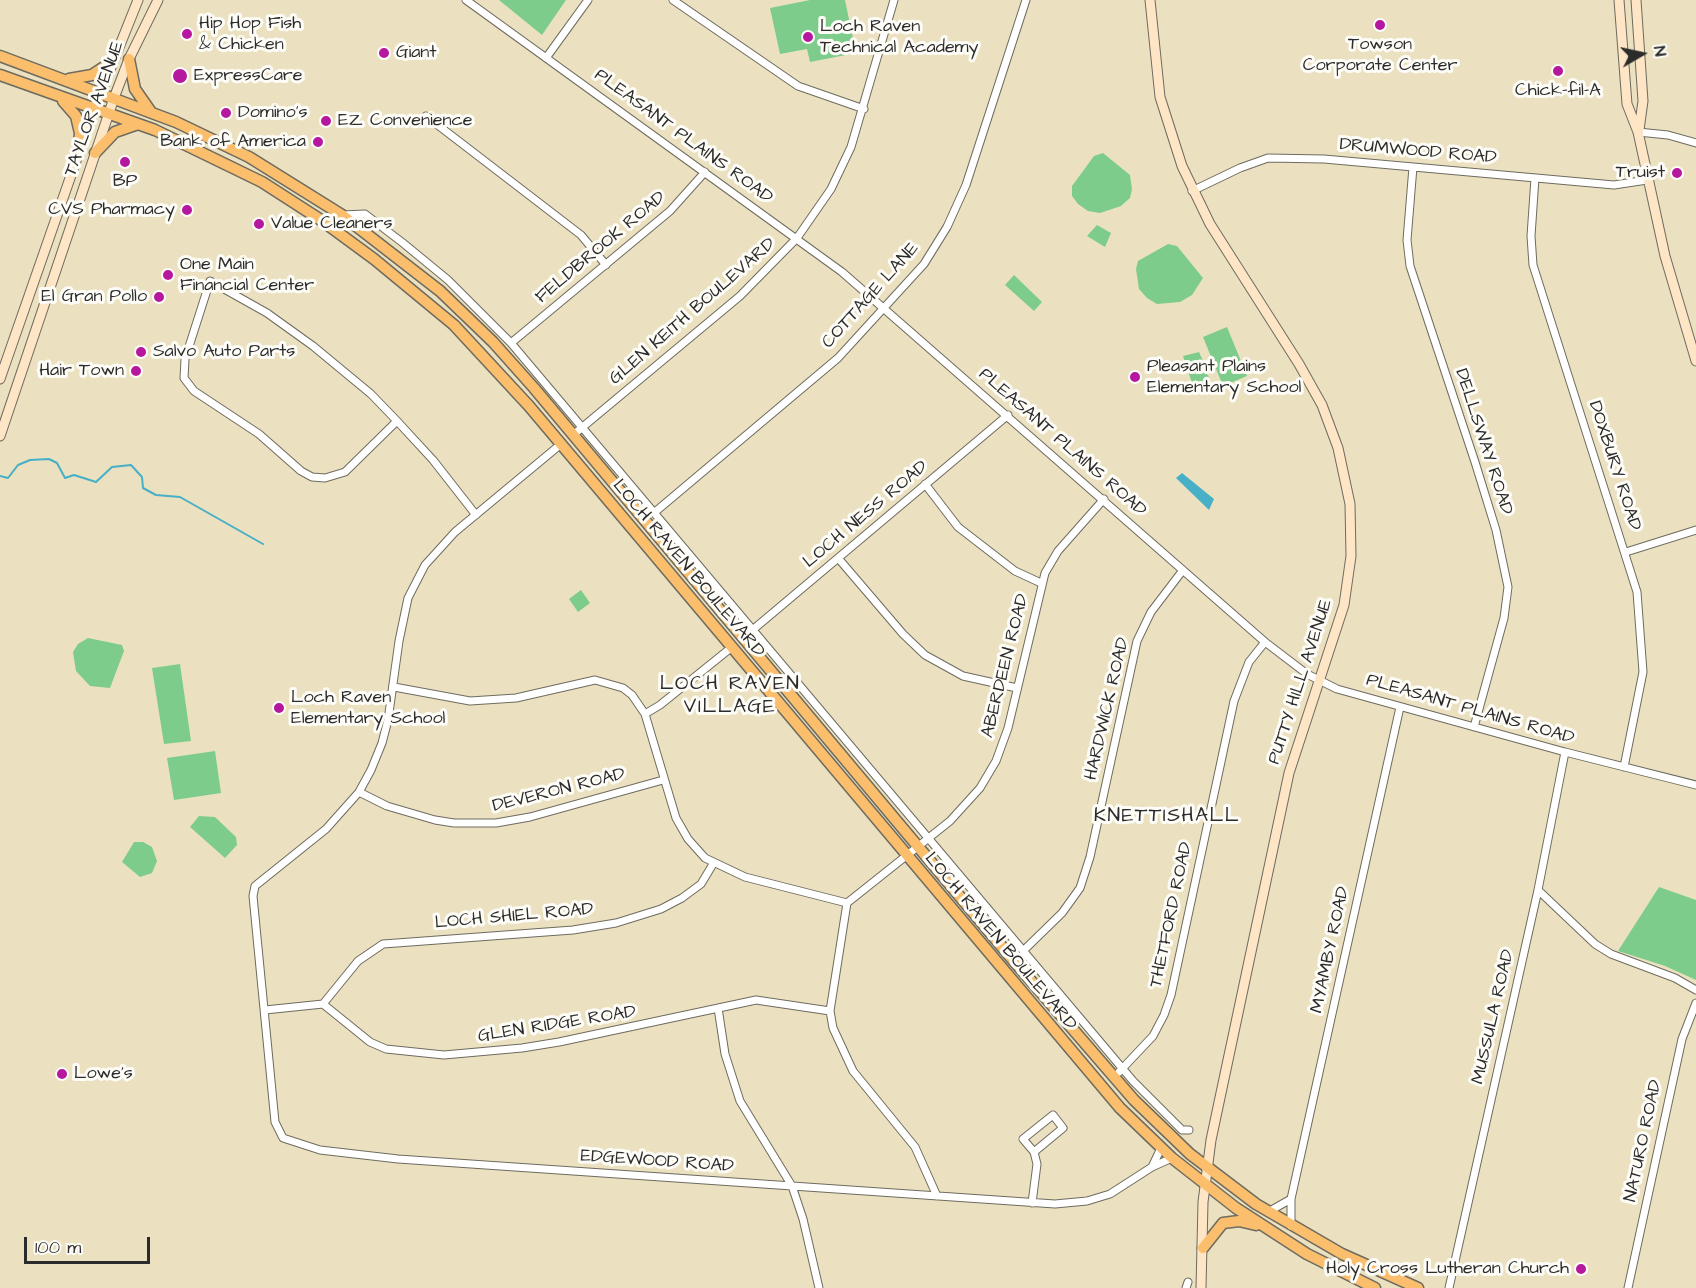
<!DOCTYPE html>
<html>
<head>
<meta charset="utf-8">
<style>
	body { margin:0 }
	#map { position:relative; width:1696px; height:1288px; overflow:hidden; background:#ebe1c0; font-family:"Architects Daughter",sans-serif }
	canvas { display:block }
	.north { position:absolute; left:1612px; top:24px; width:60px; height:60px; -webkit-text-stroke:4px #fdfcf7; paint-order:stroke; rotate:81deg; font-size:16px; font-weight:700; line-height:24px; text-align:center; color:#2b2b2b }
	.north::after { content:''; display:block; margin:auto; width:21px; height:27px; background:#2b2b2b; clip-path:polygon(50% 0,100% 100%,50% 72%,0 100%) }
	.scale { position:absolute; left:24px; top:1237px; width:126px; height:27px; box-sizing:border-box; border:3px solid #2b2b2b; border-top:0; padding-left:8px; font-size:18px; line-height:21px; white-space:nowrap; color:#2b2b2b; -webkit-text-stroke:4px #fdfcf7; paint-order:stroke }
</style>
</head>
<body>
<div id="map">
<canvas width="1696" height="1288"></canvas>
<div class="north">N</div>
<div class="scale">100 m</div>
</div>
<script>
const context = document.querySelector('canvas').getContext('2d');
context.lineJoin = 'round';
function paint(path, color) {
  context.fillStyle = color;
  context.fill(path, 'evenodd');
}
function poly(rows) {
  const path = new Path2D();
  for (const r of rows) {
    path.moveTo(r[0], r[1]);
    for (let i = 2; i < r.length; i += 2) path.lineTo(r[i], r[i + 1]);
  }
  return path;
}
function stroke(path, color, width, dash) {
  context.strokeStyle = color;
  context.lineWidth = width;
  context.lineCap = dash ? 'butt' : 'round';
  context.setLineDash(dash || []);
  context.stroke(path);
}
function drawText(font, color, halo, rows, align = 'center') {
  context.font = font + ' "Architects Daughter",sans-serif';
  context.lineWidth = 6;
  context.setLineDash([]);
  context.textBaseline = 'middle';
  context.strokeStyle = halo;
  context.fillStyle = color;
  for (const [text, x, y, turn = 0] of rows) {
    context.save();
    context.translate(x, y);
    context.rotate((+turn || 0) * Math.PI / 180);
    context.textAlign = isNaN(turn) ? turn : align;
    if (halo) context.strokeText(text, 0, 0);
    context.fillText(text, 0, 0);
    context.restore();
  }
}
const green = poly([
	[499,0,566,0,542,35],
	[810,0,845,0,856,53,810,62,807,49,780,54,770,8],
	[1103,153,1130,175,1132,189,1130,198,1121,206,1100,213,1088,211,1078,204,1072,196,1072,186,1094,156],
	[1097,225,1111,233,1105,247,1087,236],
	[1168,244,1177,246,1203,278,1192,295,1180,302,1157,304,1147,298,1139,289,1136,269,1138,261],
	[1014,275,1042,302,1034,311,1005,285],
	[1227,327,1247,376,1223,386,1203,337],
	[1199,352,1203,361,1203,372,1208,375,1213,389,1203,393,1194,389,1183,356],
	[581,590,590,603,578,612,569,599],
	[88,638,122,645,124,651,110,688,90,686,76,671,73,652,78,644],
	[180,664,191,741,164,744,152,668],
	[215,751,221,793,174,800,167,758],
	[199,816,215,817,236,837,237,845,225,858,190,827],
	[134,842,143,842,152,847,157,861,152,873,140,877,122,862],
	[1659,887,1696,900,1696,980,1665,966,1618,951]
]);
const water = poly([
	[1182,473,1214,499,1209,510,1176,478]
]);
const stream = poly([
	[0,476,8,478,18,465,30,460,49,459,57,463,65,478,74,475,96,482,112,467,131,465,142,477,143,488,156,495,180,497,263,544]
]);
const street = poly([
	[466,0,842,272,1265,642,1307,674,1337,689,1565,752,1696,785],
	[673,0,798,86,864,109],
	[546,58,588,0],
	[426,116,581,235,606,265],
	[1638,132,1668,135,1696,143],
	[1413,167,1407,240,1410,266,1475,462,1496,530,1508,587,1504,618,1474,727],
	[1535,178,1531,236,1533,265,1637,592,1643,672,1624,767],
	[1192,191,1240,168,1268,158,1324,159,1614,185,1647,180],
	[342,215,365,214,403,243,448,280,511,343,1133,1081,1182,1130,1189,1130],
	[511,343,670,211,705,172],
	[397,421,345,472,325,478,312,477,301,471,259,434,194,391,184,378,185,359,210,281,267,313,313,346,371,394,397,421,433,460,476,515],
	[573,435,740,296,797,238,831,189,851,147,894,0],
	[561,444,455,532,425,565,408,598,399,641,388,720,382,743,371,770,359,792,326,829,255,886,253,896,275,1122,283,1138,320,1150,398,1159,1055,1204,1087,1201,1110,1194,1152,1167,1172,1158],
	[925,484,958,527,1015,571,1041,583],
	[655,512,838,358,924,264,947,227,966,185,1026,0],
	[1626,552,1696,530],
	[838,558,903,634,925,655,963,676,1017,688],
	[743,638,1008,415],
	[394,687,470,701,516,698,595,680,623,688,632,695,645,714,676,818,688,839,705,858,745,877,847,903],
	[645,714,660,705,732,647],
	[359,792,387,806,435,820,454,823,496,823,530,817,663,780],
	[1538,890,1595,944,1611,954,1675,978,1696,990],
	[847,903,950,821,980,788,996,761,1008,728,1045,573,1058,551,1104,499],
	[847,903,830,1011,833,1028,853,1071,915,1147,937,1196],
	[1023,951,1062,913,1080,888,1090,857,1137,641,1151,612,1183,570],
	[323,1004,358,961,383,944,573,930,616,923,661,909,682,898,701,884,713,864],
	[718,1008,725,1054,740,1101,792,1186,803,1219,819,1288],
	[265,1010,323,1004,370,1042,386,1049,444,1055,522,1048,559,1042,756,1000,830,1011],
	[1119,1072,1153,1036,1164,1015,1171,995,1234,701,1249,662,1265,642],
	[1152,1167,1161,1148],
	[1032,1203,1037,1164,1034,1152,1023,1139,1053,1115,1063,1128,1034,1152],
	[1268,1212,1291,1199],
	[1291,1226,1291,1199,1400,707],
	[1186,1288,1188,1282],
	[1449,1288,1538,890,1565,752],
	[1628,1288,1682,1039,1696,1003]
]);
const secondary = poly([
	[1150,0,1160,97,1182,166,1210,224,1299,364,1322,405,1338,448,1350,504,1351,556,1344,605,1289,773,1211,1140,1203,1202,1201,1288],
	[1619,0,1627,104,1638,132,1665,256,1696,361],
	[1636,0,1643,101,1639,130],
	[0,379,92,115,138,0],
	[0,436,114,98,129,59,158,0]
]);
const primary = poly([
	[0,56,176,122,249,157,342,215,440,291,493,342,534,388,1013,960,1134,1100,1190,1154,1256,1204,1342,1254,1418,1288],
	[129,59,135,89,151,112],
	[0,75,155,130,262,182,321,220,374,259,454,325,529,406,1120,1108,1172,1158,1236,1208,1307,1254,1375,1288],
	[69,79,92,75,107,65,114,55],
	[63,101,76,116,80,133,78,154],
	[95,153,115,132,138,124],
	[1203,1248,1223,1223,1239,1221,1256,1225]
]);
const markers = [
	[1380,25,6,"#b5179e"],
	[187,34,6,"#b5179e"],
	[808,37,6,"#b5179e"],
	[384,53,6,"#b5179e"],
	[1558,71,6,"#b5179e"],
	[180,76,8,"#b5179e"],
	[226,113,6,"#b5179e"],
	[326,121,6,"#b5179e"],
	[318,142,6,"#b5179e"],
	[125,162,6,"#b5179e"],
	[1677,173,6,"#b5179e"],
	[187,210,6,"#b5179e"],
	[259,224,6,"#b5179e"],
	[168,275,6,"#b5179e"],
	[159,297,6,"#b5179e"],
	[141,352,6,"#b5179e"],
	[136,371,6,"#b5179e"],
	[1135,377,6,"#b5179e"],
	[279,708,6,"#b5179e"],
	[62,1074,6,"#b5179e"],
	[1581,1269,6,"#b5179e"]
];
const poiNames = [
	["Hip Hop Fish",199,24],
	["& Chicken",199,45],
	["Loch Raven",820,27],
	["Technical Academy",820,48],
	["Towson",1380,45,"center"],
	["Corporate Center",1380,66,"center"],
	["Giant",396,53],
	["ExpressCare",194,76],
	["Chick-fil-A",1558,91,"center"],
	["Domino's",238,113],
	["EZ Convenience",338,121],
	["Bank of America",306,142,"right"],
	["Truist",1665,173,"right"],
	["BP",125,182,"center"],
	["CVS Pharmacy",175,210,"right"],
	["Value Cleaners",271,224],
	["One Main",180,265],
	["Financial Center",180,286],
	["El Gran Pollo",147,297,"right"],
	["Salvo Auto Parts",153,352],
	["Pleasant Plains",1147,367],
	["Elementary School",1147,388],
	["Hair Town",124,371,"right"],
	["Loch Raven",291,698],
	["Elementary School",291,719],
	["Lowe's",74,1074],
	["Holy Cross Lutheran Church",1569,1269,"right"]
];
const streetNames = [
	["TAYLOR AVENUE",95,109,-70],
	["PLEASANT PLAINS ROAD",683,137,36],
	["DRUMWOOD ROAD",1418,152,5],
	["FELDBROOK ROAD",601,248,-40],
	["COTTAGE LANE",871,296,-48],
	["GLEN KEITH BOULEVARD",693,312,-41],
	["DELLSWAY ROAD",1483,442,72],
	["PLEASANT PLAINS ROAD",1062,443,41],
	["DOXBURY ROAD",1614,466,72],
	["LOCH NESS ROAD",866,515,-40],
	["LOCH RAVEN BOULEVARD",688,569,50],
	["ABERDEEN ROAD",1006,666,-76],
	["PUTTY HILL AVENUE",1301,682,-72],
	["HARDWICK ROAD",1108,709,-77],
	["PLEASANT PLAINS ROAD",1470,710,16],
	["DEVERON ROAD",559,791,-14],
	["THETFORD ROAD",1172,915,-78],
	["LOCH SHIEL ROAD",514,917,-5],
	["LOCH RAVEN BOULEVARD",1000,942,50],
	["MYAMBY ROAD",1331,950,-78],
	["MUSSULA ROAD",1494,1017,-77],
	["GLEN RIDGE ROAD",557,1025,-9],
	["NATURO ROAD",1644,1141,-78],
	["EDGEWOOD ROAD",657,1162,4]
];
const neighbourhoodNames = [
	["LOCH RAVEN",730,685],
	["VILLAGE",730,708],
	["KNETTISHALL",1167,817]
];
paint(green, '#7dcc8c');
paint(water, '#47afc6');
stroke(stream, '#47afc6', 2);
stroke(street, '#6e6b5f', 9);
stroke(secondary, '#6e6b5f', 11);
stroke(primary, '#6e6b5f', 13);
stroke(street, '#fff', 7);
stroke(secondary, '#fde5c5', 9);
stroke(primary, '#fabe6d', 10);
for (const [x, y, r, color] of markers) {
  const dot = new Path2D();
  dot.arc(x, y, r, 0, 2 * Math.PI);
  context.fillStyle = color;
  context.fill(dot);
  stroke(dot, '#fdfcf7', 2);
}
drawText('18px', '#2b2b2b', '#fdfcf7', poiNames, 'left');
drawText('18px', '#2b2b2b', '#fdfcf7', streetNames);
context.letterSpacing = '1.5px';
drawText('20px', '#2b2b2b', '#fdfcf7', neighbourhoodNames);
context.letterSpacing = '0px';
</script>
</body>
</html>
